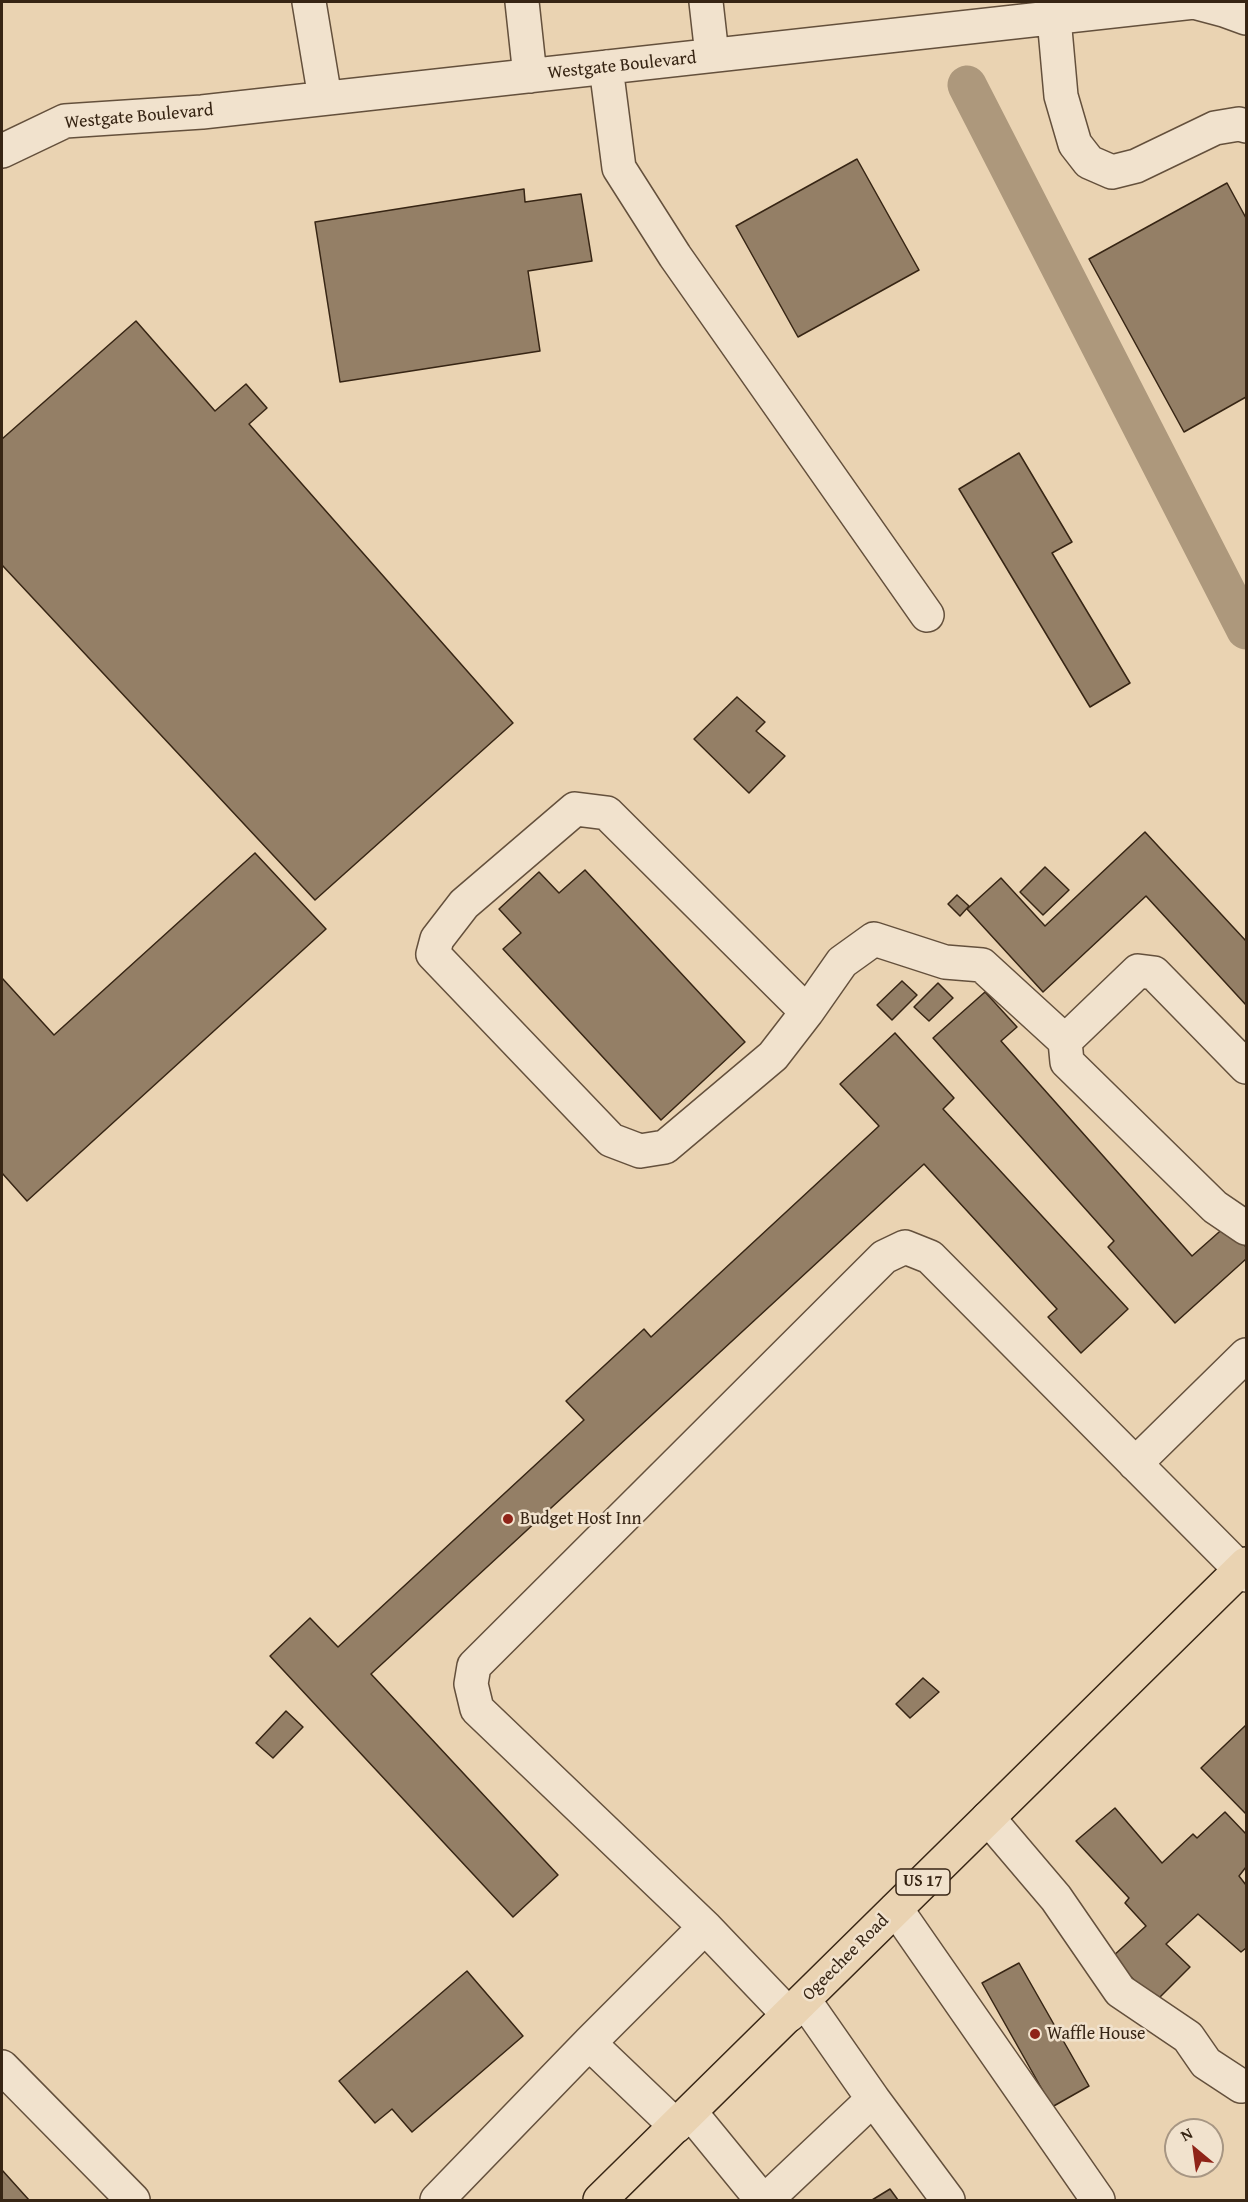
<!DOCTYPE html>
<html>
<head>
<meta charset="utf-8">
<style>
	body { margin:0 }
	#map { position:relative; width:1248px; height:2202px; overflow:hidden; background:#ead3b2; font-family:"Gentium Book Plus",serif }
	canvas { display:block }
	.frame { position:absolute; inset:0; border:3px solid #372514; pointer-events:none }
	.north { position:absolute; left:1164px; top:2118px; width:60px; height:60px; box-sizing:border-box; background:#f1e2cd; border:2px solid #a79683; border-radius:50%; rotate:331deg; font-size:16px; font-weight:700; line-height:24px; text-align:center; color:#372514 }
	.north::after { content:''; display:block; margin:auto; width:21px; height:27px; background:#8f2418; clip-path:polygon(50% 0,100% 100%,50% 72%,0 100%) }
</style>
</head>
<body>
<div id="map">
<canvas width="1248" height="2202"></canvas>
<div class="frame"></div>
<div class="north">N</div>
</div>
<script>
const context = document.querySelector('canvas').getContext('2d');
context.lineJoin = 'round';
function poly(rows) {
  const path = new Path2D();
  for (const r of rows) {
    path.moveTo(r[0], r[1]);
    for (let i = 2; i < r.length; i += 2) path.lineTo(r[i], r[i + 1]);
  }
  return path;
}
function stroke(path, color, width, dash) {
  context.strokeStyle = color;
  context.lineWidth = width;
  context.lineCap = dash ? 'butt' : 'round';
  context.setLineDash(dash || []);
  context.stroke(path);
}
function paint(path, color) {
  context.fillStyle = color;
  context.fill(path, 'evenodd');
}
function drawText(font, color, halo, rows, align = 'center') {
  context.font = font + ' "Gentium Book Plus",serif';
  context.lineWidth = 5;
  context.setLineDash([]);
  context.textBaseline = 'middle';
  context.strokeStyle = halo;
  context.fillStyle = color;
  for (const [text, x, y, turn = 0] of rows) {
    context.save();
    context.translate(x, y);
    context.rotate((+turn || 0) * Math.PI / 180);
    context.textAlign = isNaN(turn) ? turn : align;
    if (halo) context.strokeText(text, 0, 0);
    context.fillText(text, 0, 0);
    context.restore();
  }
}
const canal = poly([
	[967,85,1246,630]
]);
const building = poly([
	[857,159,919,270,798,337,736,226,857,159],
	[1227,183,1246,218,1246,397,1184,432,1089,259,1227,183],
	[524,189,525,202,581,194,592,261,528,271,540,351,340,382,315,222,524,189],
	[136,321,215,411,246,384,267,408,249,424,513,723,315,900,2,565,2,439,136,321],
	[1019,453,1072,542,1052,553,1130,683,1090,707,959,489,1019,453],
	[737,697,765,722,756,731,785,756,749,793,694,739,737,697],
	[1145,832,1246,941,1246,1005,1146,896,1043,992,967,909,1001,878,1045,926,1145,832],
	[255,853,326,929,27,1201,2,1173,2,978,54,1035,255,853],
	[1045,867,1069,890,1043,915,1020,892,1045,867],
	[585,870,745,1042,661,1120,503,949,521,933,499,909,539,872,559,893,585,870],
	[957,895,969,906,960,916,948,904,957,895],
	[902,981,917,995,892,1020,877,1005,902,981],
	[938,983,953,998,929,1021,914,1007,938,983],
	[985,992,1017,1027,1001,1041,1192,1256,1227,1225,1246,1247,1246,1259,1175,1323,1108,1247,1114,1241,933,1038,985,992],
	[895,1033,954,1098,943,1109,1128,1309,1081,1353,1048,1317,1057,1309,924,1164,371,1674,558,1875,513,1917,270,1656,310,1618,338,1647,584,1420,566,1401,644,1329,651,1337,879,1126,840,1084,895,1033],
	[923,1678,939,1692,910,1718,896,1704,923,1678],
	[286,1711,303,1727,273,1758,256,1743,286,1711],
	[1246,1725,1246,1814,1201,1768,1246,1725],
	[1115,1808,1162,1863,1193,1834,1197,1838,1225,1812,1246,1834,1246,1867,1239,1876,1246,1885,1246,1948,1241,1952,1198,1914,1166,1944,1190,1967,1155,2002,1112,1957,1146,1926,1125,1903,1129,1898,1076,1841,1115,1808],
	[1019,1963,1089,2086,1052,2107,982,1983,1019,1963],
	[467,1971,523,2036,412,2132,392,2109,375,2123,339,2081,467,1971],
	[2,2170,29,2200,2,2200,2,2170],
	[890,2189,898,2200,872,2200,890,2189]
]);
const minor = poly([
	[309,2,325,98],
	[522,2,530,76],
	[706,2,712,55],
	[1054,18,1061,96,1075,144,1089,162,1112,172,1136,166,1215,128,1239,124,1246,126],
	[606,67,619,168,675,256,927,615],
	[2,151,65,121,202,112,1194,2,1224,10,1246,18],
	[807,1012,607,813,575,809,464,904,437,939,433,954,611,1140,640,1151,665,1147,773,1056,807,1012,842,962,874,939,945,962,982,965,1065,1041],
	[1246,1067,1154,973,1138,971,1065,1041,1067,1062,1215,1207,1246,1228],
	[1135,1464,1246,1355],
	[988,1818,1056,1898,1120,1991,1188,2037,1206,2063,1241,2086],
	[896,1909,1098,2200],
	[789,2015,705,1927,477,1709,471,1684,474,1666,884,1257,905,1247,930,1257,1246,1575],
	[589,2043,705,1927],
	[2,2067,133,2200],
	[873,2099,948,2200],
	[690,2112,762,2200],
	[437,2200,589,2043,676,2126],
	[766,2200,873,2099,804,2000]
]);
const major = poly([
	[600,2200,1246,1564]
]);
const markers = [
	[508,1519,6,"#8f2418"],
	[1035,2034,6,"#8f2418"]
];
const shields = [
	[923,1882,54]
];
const shieldNames = [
	["US 17",923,1882]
];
const streetNames = [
	["Westgate Boulevard",622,66,-6],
	["Westgate Boulevard",139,117,-5],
	["Ogeechee Road",846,1958,-45]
];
const poiNames = [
	["Budget Host Inn",520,1519],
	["Waffle House",1047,2034]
];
stroke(canal, '#ad987c', 39);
paint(building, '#947f66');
stroke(building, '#372514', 1.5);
stroke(minor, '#64503c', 36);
stroke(major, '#372514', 36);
stroke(minor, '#f1e2cd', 33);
stroke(major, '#ead3b2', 33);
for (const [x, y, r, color] of markers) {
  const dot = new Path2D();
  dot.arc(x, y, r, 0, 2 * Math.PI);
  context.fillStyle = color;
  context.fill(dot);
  stroke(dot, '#f1e2cd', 2);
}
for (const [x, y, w] of shields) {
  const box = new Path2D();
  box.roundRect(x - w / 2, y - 13, w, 26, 4.5);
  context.fillStyle = '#f1e2cd';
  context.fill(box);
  stroke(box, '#372514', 1.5);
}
drawText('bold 16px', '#372514', null, shieldNames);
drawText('18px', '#372514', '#f1e2cd', streetNames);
drawText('18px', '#372514', '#f1e2cd', poiNames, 'left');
</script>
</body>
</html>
